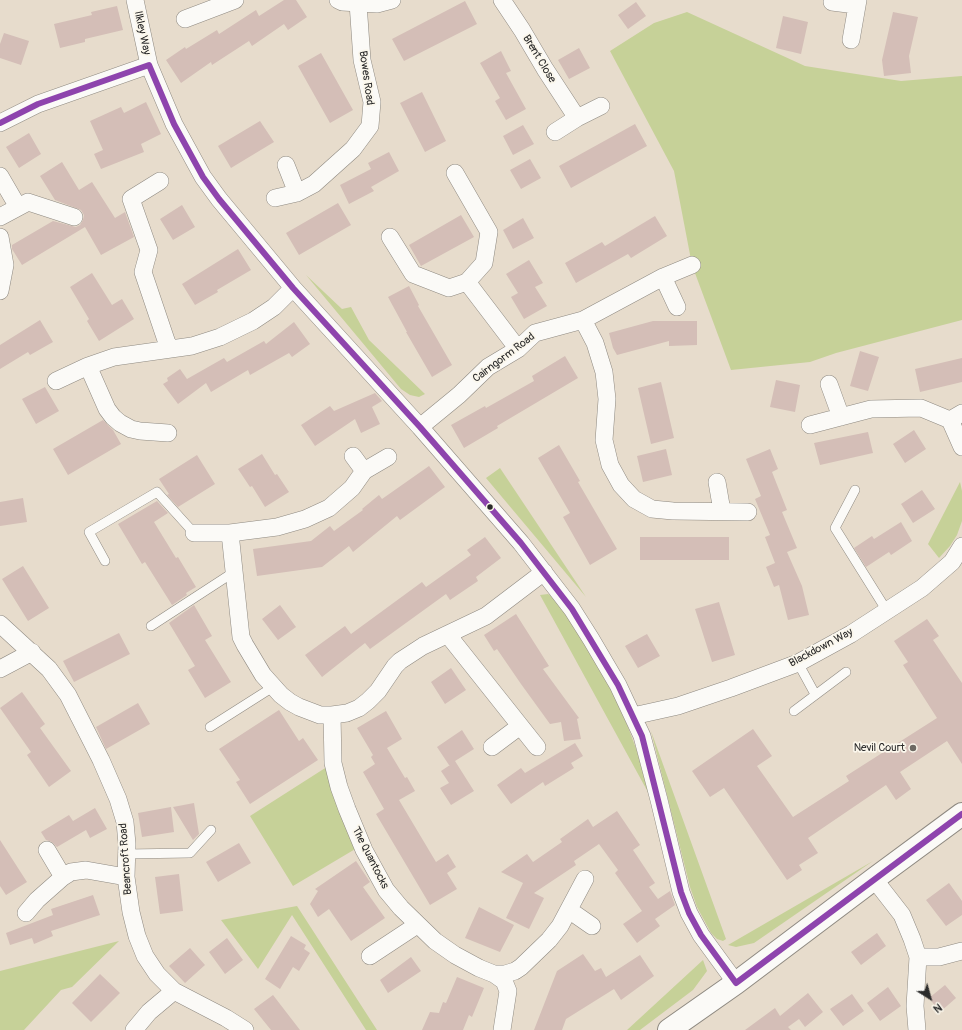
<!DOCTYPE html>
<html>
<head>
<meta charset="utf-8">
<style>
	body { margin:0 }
	#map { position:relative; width:962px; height:1030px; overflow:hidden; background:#e7dccc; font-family:Pangolin,sans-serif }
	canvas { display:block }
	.north { position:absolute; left:910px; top:978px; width:40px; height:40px; -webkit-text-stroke:3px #fbf7ec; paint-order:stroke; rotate:143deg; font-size:11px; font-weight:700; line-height:16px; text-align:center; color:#2b2b2b }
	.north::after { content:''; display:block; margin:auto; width:14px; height:18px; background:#2b2b2b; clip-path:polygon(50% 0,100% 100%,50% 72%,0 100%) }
</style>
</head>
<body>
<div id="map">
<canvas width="962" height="1030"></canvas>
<div class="north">N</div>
</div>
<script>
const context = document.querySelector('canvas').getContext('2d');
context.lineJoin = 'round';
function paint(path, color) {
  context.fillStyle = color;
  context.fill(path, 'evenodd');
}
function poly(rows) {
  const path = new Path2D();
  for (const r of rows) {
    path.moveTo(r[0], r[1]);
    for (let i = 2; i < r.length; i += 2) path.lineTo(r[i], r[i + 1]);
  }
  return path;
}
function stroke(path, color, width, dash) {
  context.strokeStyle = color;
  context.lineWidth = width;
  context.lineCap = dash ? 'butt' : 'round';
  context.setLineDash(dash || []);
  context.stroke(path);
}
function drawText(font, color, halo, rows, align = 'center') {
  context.font = font + ' Pangolin,sans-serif';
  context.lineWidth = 3.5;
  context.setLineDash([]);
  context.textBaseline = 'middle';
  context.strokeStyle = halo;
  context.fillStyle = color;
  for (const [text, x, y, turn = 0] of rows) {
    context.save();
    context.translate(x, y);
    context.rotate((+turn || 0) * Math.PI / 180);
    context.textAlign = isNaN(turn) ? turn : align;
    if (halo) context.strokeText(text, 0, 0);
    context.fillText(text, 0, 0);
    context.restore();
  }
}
const green = poly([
	[687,12,805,66,901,81,962,76,962,320,836,353,810,362,731,370,692,265,674,171,610,51,654,23],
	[306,275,342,309,351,307,369,340,425,394,419,397,410,395,401,389],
	[500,468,586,597,486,478],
	[960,482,962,491,962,521,957,535,950,546,939,558,928,544],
	[548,594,555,599,579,631,619,703,637,751,649,794,540,595],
	[651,731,726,939,723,941,717,939,711,933,697,907,690,887],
	[333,763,362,845,293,886,250,816],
	[873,861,754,943,736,947,728,945],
	[297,906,377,1030,366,1030,292,915,258,969,221,920],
	[119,941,72,987,61,990,24,1030,0,1030,0,971],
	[703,960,707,971,693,990,640,1030,627,1030]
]);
const building = poly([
	[284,0,296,0,307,17,288,30,284,24,252,46,249,41,212,65,211,62,181,83,166,60,185,47,186,49,217,30,219,34,256,10,259,16],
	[465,1,477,24,404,61,392,39],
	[636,2,646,16,628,29,618,15],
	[117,6,123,30,85,39,85,42,60,48,54,24,92,15,91,12],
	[893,12,918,17,909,56,911,73,884,76,882,60],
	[783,16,808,22,801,54,776,48],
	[4,33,29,41,21,65,0,58,0,44],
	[579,48,590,68,569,79,558,60],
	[501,51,511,71,506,73,526,109,506,120,495,101,500,98,480,63],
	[321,53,353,110,330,123,298,66],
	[422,92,446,141,425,152,400,103],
	[146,102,161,134,141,144,144,152,101,169,94,154,103,150,90,121,121,107,124,113],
	[260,121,274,142,231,168,218,146],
	[635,124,647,146,571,188,559,166],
	[523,125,534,144,513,155,503,136],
	[29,133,41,154,19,168,6,147],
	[389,152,399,171,371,187,374,191,349,204,340,185,371,169,368,163],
	[530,159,541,178,521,189,510,170],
	[62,162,79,190,92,182,115,218,125,212,134,237,101,255,85,227,22,265,12,249,12,245,53,221,76,227,80,225,83,220,84,215,81,210,55,200,40,176],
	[338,203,351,225,299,255,286,233],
	[182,205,195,227,173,240,160,219],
	[461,215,474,237,421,266,409,245],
	[655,216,667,236,631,258,628,254,576,283,565,263,602,242,605,246],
	[523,218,534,238,513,249,503,230],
	[238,249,251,270,217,290,218,292,195,305,182,284],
	[529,260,543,283,535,287,547,306,524,319,511,297,518,293,506,274],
	[92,273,112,305,122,299,134,319,99,341,87,321,89,319,70,287],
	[409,286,419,305,418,306,452,365,432,377,406,332,407,332,388,297],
	[40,320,53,342,30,355,28,352,0,369,0,345],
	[653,321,697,321,697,345,669,346,669,341,617,355,613,348,609,333],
	[294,322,310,344,292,357,289,353,250,375,248,370,211,392,206,383,178,404,163,384,168,381,167,378,180,369,187,379,224,358,227,362,264,341,266,344],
	[860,351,879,357,868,391,850,386],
	[565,356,578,378,497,426,498,428,464,448,451,425,485,406,486,408,534,381,532,376],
	[962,358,962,382,920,392,915,369],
	[776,380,800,385,795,412,770,407],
	[661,382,674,438,651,444,638,388],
	[45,387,59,411,36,424,22,399],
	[375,393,382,401,372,407,380,424,361,433,355,419,315,446,301,425,330,406,334,411],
	[103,420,113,430,121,444,68,475,53,449],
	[914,430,926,449,905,463,893,444],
	[868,432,873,453,820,465,814,443],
	[559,445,580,481,578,482,617,549,590,565,563,517,570,513,538,458],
	[666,449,672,475,643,482,637,456],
	[770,449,778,469,772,472,787,510,782,512,797,548,787,552,802,586,809,615,788,620,779,585,774,587,766,567,775,563,765,537,770,535,755,499,761,496,746,459],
	[262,454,275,475,277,474,289,492,265,507,252,486,250,487,238,469],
	[197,455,215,484,178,507,167,495,169,494,159,479],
	[429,466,445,487,400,520,397,516,353,552,349,546,322,567,257,576,253,549,311,541,330,526,334,531,363,510,362,509,379,495,382,499],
	[922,490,935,509,913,523,901,504],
	[23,498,27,522,0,526,0,502],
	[157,501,168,513,154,522,176,558,178,557,196,587,186,593,187,595,172,605,145,562,142,564,118,524],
	[901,522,912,541,891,555,889,552,866,567,854,548,872,536,874,539],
	[485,537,501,558,476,577,478,581,450,600,446,594,370,649,365,643,322,677,305,655,345,626,351,634,422,582,426,587,471,555,467,550],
	[640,537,729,537,729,560,640,560],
	[23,566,49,608,28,621,2,579],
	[719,602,735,655,712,662,695,609],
	[194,605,212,636,205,640,231,682,205,698,188,670,195,666,169,623],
	[280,605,296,627,278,640,262,619],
	[516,614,549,666,543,669,579,718,577,719,581,739,564,741,561,722,550,724,521,684,497,649,494,651,484,635],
	[927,619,939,636,933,640,962,683,962,764,947,741,900,772,911,789,896,800,886,785,808,838,818,853,799,865,802,870,787,880,724,788,710,797,692,771,753,729,772,756,757,766,793,817,849,781,846,776,937,718,903,665,908,662,894,641],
	[119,633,130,654,74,682,63,661],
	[647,634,660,656,638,668,625,646],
	[451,668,466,690,445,704,431,682],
	[22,692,45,724,40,728,71,771,49,787,27,755,31,752,0,708],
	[138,703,150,724,106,749,96,727],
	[279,710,299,741,303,738,318,760,250,804,236,782,240,780,219,749],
	[386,711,402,739,387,748,405,778,407,777,415,791,399,800,436,862,448,854,456,867,447,873,457,889,430,905,376,814,384,809,363,772,375,764,371,757,373,755,357,728],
	[462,730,474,749,455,761,474,791,451,805,440,788,449,783,441,771,450,765,449,765,437,747],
	[575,743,583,756,571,763,574,768,545,786,543,782,511,804,497,785,521,768,525,773],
	[194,803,199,834,193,840,173,807],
	[171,807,174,832,142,837,138,813],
	[95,808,107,829,90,838,86,830,57,847,52,842,46,840,41,832,69,815,73,821],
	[617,811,640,845,633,850,655,883,649,887,658,899,670,891,675,905,655,919,660,926,637,943,623,924,642,911,615,873,618,870,599,844,574,861,576,865,534,893,544,898,529,929,506,918,523,883,501,872,527,854,533,862,562,842,560,839,588,819,593,827],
	[0,840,27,882,6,895,0,886],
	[239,843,251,863,218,882,206,862],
	[356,861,370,882,363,887,385,918,351,941,329,909,318,917,310,904,318,891,315,889],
	[179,874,183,911,160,914,155,877],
	[949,883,962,901,962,915,946,926,926,900],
	[93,895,100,915,51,931,53,936,34,944,32,938,10,945,6,933,53,915,51,909],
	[479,907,514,925,500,952,465,938],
	[877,933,886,946,861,965,851,952],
	[291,936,306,945,304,949,310,953,299,971,293,967,280,989,265,979],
	[227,938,243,960,225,974,209,952],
	[190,948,205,965,185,983,169,966],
	[583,954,595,971,601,968,606,977,640,955,654,976,621,1000,614,989,566,1019,562,1030,534,1030,557,971],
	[411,957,421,971,388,993,380,980],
	[100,974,120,993,91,1022,72,1003],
	[457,977,484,988,472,1017,469,1015,463,1030,422,1030,430,1012,439,1013,443,1002,446,1003],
	[945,985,956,998,940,1012,929,998],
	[888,987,901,1006,880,1021,867,1003],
	[808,993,823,1012,805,1027,799,1019,788,1027,791,1030,745,1030,775,1008,780,1016],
	[852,994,864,1011,843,1026,830,1009],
	[273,995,300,1030,271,1030,254,1009]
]);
const service = poly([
	[855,490,835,528,887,611],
	[105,561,89,532,157,492,194,533],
	[151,626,234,572],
	[798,663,815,694],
	[794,711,846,672],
	[210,727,273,687],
	[127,854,190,853,211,830]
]);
const minor = poly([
	[135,0,149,65,174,124,203,177,219,199,293,288,420,427,521,543,572,609,591,639,618,685,642,736,659,800,681,892,689,913,701,935,736,983],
	[338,0,342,2,377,4,392,0],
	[502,0,522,30,545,69,577,118],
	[832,2,856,5],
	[185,19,235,0],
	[851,40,858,0],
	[0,123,38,104,149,65],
	[555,132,577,118,601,106],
	[286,165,297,193],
	[0,176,18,207],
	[160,181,131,199,149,250,143,272,169,349],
	[275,198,297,193,314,184,353,149,370,126,372,102,362,60,358,3],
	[0,217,28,202,74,217],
	[0,237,5,265,0,291],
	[390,237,413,274,449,288,467,282,484,263,489,232,455,173],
	[663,277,677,307],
	[467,282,518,349],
	[583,320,595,343,604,372,607,399,604,440,610,465,621,485,634,499,652,509,673,511,748,512],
	[88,366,107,409,113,417,120,423,131,429,140,431,168,433],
	[56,381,88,366,114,357,192,346,220,337,253,321,274,307,293,288],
	[829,384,841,417],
	[950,420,962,447],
	[810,425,871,409,921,408,950,420,962,413],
	[420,427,459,395,488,367,518,349,535,333,583,320,663,277,692,265],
	[353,456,364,471],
	[717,482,722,511],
	[194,533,230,533,277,527,305,519,329,508,352,488,364,471,388,457],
	[230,533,241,637,245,645,263,675,281,695,290,702,299,707,320,715,332,715,347,713,359,708,368,701,378,691,395,666,400,661,423,646,486,616,544,572],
	[0,624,49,669,68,695,101,760,118,799,125,822,127,844,126,877,131,912,137,936,145,956,157,974,174,991,226,1018,245,1030],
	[448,635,537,747],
	[0,669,32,652],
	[332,715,333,763,339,787,347,809,364,850,386,890,401,908,435,941,455,955,479,968,494,974,505,974,515,971,521,967,549,940,560,926,585,879],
	[633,716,678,706,731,688,798,663,851,634,922,588,952,562,962,546],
	[492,747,520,726],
	[47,850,63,877],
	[874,879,902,915,912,939,918,957,915,1006,917,1030],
	[569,910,592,926],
	[26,913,37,900,63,877,71,872,86,870,126,877],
	[370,956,417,925],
	[918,957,939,957,962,951],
	[494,974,504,981,508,991,502,1030],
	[134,1030,149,1012,174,991]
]);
const tertiary = poly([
	[669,1030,736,983,874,879,962,814]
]);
const bus1 = poly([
	[0,123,38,104,149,65,174,124,203,177,219,199,293,288,420,427,521,543,572,609,618,685,642,736,681,892,689,913,701,935,736,983,962,814]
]);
const markers = [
	[490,507,3.5,"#2b2b2b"],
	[913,748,4,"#6d6963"]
];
const streetNames = [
	["Ilkley Way",142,33,78],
	["Brent Close",539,59,59],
	["Bowes Road",366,78,82],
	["Cairngorm Road",504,358,-37],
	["Blackdown Way",821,648,-28],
	["The Quantocks",370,858,63],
	["Beancroft Road",126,859,-94]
];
const poiNames = [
	["Nevil Court",905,748]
];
paint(green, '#c6d198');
paint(building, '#d4beb7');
stroke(service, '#8e8981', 10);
stroke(minor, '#8e8981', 18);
stroke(tertiary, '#8e8981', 24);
stroke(service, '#fbfaf7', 9);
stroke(minor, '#fbfaf7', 17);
stroke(tertiary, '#fbfaf7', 22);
stroke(bus1, '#8e44ad', 6);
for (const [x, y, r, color] of markers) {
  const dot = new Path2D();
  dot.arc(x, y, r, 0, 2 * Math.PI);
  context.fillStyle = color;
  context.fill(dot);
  stroke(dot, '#fbf7ec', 1.5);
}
drawText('11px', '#2b2b2b', '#fbf7ec', streetNames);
drawText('11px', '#2b2b2b', '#fbf7ec', poiNames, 'right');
</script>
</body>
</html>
